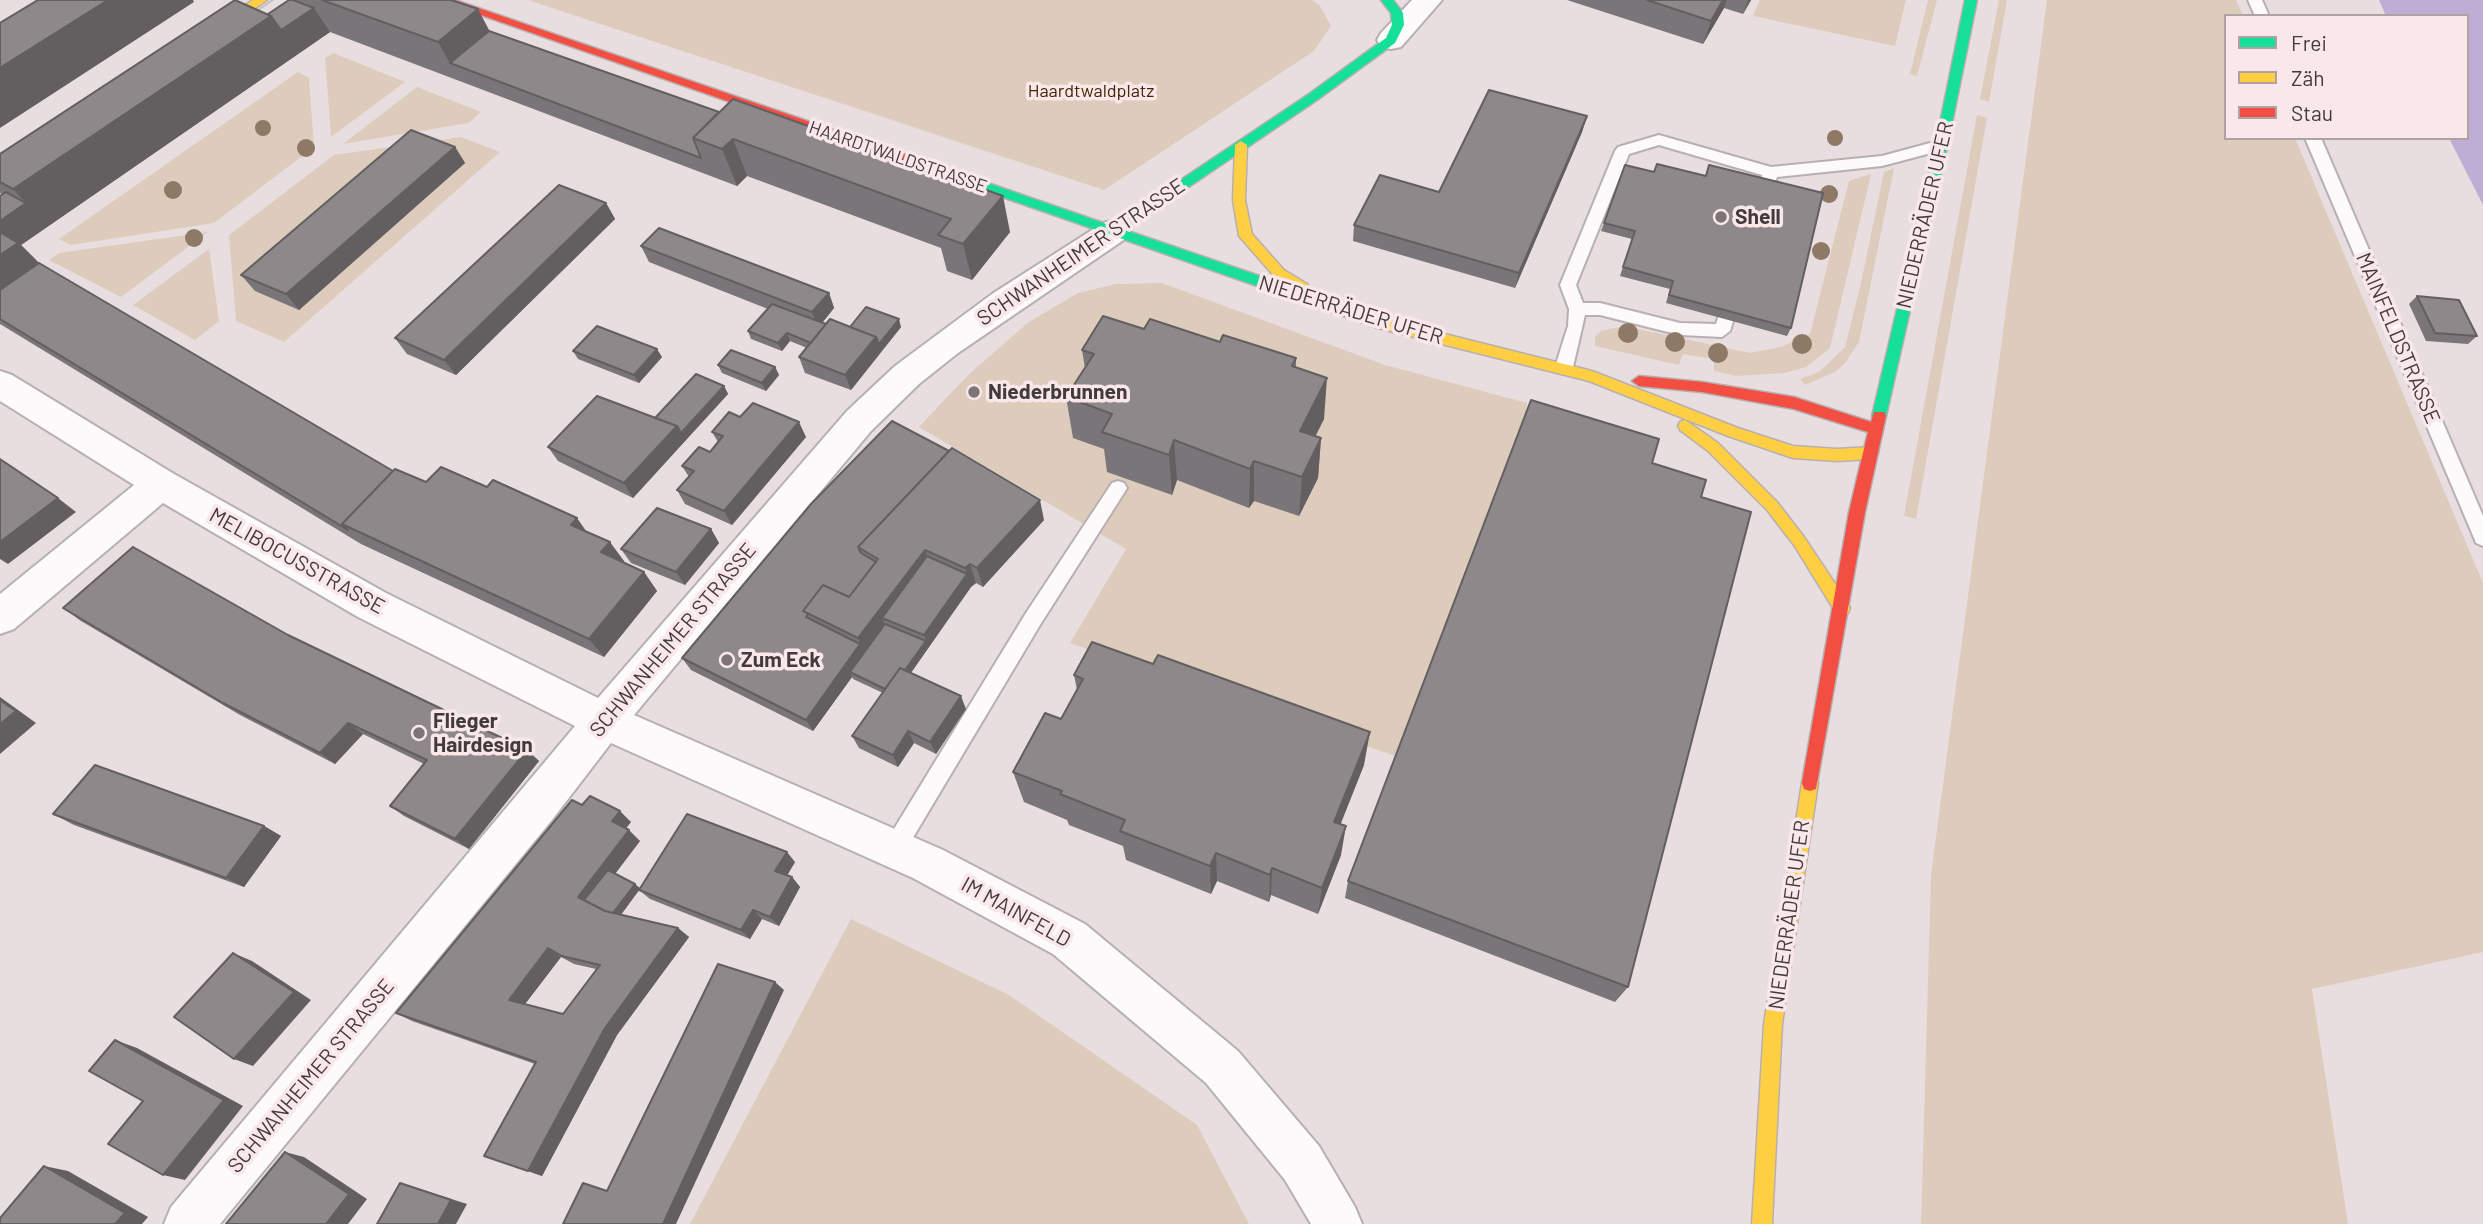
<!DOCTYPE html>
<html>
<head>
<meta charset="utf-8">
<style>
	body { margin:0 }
	#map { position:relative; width:2483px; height:1224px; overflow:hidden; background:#e8dee0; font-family:Barlow,sans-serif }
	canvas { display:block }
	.legend { position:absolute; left:2224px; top:14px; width:245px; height:126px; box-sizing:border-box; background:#f9e7ea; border:2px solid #b0a2a4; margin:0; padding:9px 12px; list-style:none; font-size:21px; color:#423b3c }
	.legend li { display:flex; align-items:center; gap:14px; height:35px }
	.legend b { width:35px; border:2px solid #b0a2a4 }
</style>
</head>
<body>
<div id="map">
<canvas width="2483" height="1224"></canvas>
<ul class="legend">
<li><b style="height:9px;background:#16e098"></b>Frei</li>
<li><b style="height:9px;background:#ffcf43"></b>Zäh</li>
<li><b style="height:9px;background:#f24e42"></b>Stau</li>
</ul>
</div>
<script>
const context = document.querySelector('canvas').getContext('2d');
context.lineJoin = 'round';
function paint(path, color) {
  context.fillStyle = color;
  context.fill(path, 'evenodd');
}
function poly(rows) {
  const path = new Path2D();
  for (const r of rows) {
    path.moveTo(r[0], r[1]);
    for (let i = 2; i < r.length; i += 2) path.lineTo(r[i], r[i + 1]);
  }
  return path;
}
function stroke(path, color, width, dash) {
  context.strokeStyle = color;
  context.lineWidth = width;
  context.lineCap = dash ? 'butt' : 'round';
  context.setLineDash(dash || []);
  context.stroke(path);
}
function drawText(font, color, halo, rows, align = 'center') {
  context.font = font + ' Barlow,sans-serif';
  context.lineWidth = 7;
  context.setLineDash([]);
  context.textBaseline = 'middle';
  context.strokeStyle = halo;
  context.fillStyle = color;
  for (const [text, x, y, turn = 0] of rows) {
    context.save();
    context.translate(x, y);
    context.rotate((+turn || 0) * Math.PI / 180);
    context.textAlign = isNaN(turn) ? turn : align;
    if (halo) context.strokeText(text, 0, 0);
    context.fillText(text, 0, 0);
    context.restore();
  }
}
const green = poly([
	[528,0,1312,0,1320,6,1331,26,1314,51,1104,190],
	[1760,0,1906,0,1895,46,1753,16],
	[1928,0,1937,0,1917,76,1910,74],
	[1999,0,2007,0,1989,102,1980,99],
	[2047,0,2236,0,2243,16,2226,16,2226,138,2295,138,2483,583,2483,952,2312,989,2348,1224,1921,1224,1931,875],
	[333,53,405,82,331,137,325,58],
	[298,72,309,78,314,147,214,223,71,245,59,239],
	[417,87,481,112,469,123,343,144],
	[1977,115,1987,118,1916,519,1904,516],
	[461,137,500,152,284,342,236,321,229,235,334,155],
	[1894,168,1859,342,1845,363,1835,372,1805,385,1800,379,1819,372,1845,347,1861,283,1884,172],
	[1871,174,1830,348,1806,367,1784,373,1736,376,1714,371,1714,359,1683,354,1679,365,1595,346,1595,337,1601,331,1624,326,1750,353,1781,347,1810,334,1849,181],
	[208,232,121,297,49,260,59,253],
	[209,249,219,321,195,340,133,305],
	[1162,283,1385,365,1527,403,1524,427,1398,757,1070,643,1126,549,919,427,968,375,1029,322,1078,293,1116,284],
	[851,919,1009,995,1197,1125,1249,1224,690,1224]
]);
const water = poly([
	[2379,0,2483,0,2483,205,2449,138,2467,138,2467,16,2386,16]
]);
const lane = poly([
	[2248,0,2262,0,2269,16,2255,16,2248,0],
	[1659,135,1771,167,1882,156,1941,140,1949,145,1946,149,1882,166,1777,177,1769,204,1761,210,1753,204,1762,175,1659,145,1629,154,1576,285,1583,303,1600,303,1680,323,1716,324,1725,296,1733,290,1741,296,1730,331,1722,337,1680,335,1600,315,1585,315,1573,367,1570,372,1564,374,1558,372,1555,367,1568,326,1569,309,1560,285,1615,151,1618,147,1659,135],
	[2305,138,2321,138,2483,516,2483,546,2476,543,2474,538,2305,138],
	[1118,481,1124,483,1127,488,1124,493,1040,625,902,856,894,859,886,856,883,849,886,842,1026,613,1112,483,1118,481]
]);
const street = poly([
	[1412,0,1442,0,1401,47,1391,49,1381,47,1377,40,1381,33,1412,0],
	[1114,220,1125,223,1130,231,1125,239,958,353,919,384,871,431,634,715,943,850,1085,924,1238,1051,1319,1146,1355,1207,1362,1224,1311,1224,1285,1180,1206,1083,1053,954,913,878,611,743,552,820,220,1224,164,1224,171,1207,575,726,358,617,163,503,14,629,0,634,0,594,134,485,0,401,0,371,12,375,174,474,386,593,598,698,847,411,895,366,992,294,1103,223,1114,220]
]);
const fast = poly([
	[1381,0,1393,0,1403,13,1404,25,1395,43,1317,100,1125,230,1359,310,1361,314,1359,318,1349,318,945,177,943,174,949,170,953,171,1112,226,1309,94,1386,38,1392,25,1391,13,1381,0],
	[1965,0,1977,0,1949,138,1886,416,1879,422,1872,416,1937,138,1965,0]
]);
const slow = poly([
	[253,0,267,0,211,39,203,39,203,33,253,0],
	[1241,141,1247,145,1245,200,1252,234,1284,270,1307,284,1309,288,1307,292,1297,292,1274,276,1239,236,1233,200,1235,145,1241,141],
	[1354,309,1385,319,1592,371,1738,428,1793,446,1837,449,1871,447,1878,453,1871,459,1837,461,1793,458,1728,436,1589,381,1378,328,1349,318,1347,314,1354,309],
	[1685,420,1718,443,1777,502,1804,537,1848,603,1850,608,1848,613,1842,615,1836,613,1794,545,1767,510,1708,451,1680,430,1678,426,1680,422,1685,420],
	[1810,775,1816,777,1818,783,1782,1024,1772,1224,1752,1224,1764,1024,1802,783,1804,777,1810,775]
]);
const jam = poly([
	[438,0,455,0,953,171,955,174,949,178,945,177,438,0],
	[1639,376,1702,382,1794,397,1871,422,1874,412,1884,412,1886,416,1865,512,1816,789,1810,791,1804,789,1802,783,1849,512,1868,432,1794,409,1702,392,1639,386,1632,381,1639,376]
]);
const tram = poly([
	[243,20,273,0]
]);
const trees = [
	[263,128,8],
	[1835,138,8],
	[306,148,9],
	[173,190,9],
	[1829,194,9],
	[194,238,9],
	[1821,251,9],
	[1628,333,10],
	[1675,342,10],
	[1802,344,10],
	[1718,353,10]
];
const wall = poly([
	[289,0,451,0,489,31,1010,232,972,280,947,271,941,248,747,176,737,186,330,32,21,245,39,263,393,471,426,482,587,532,624,561,623,562,644,572,657,591,604,657,361,544,0,324,0,196,2,194,0,193,0,154,268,14],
	[1567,0,1751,0,1743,14,1724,8,1703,44],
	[1587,116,1582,132,1515,288,1353,241,1354,225,1439,192],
	[455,147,465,163,299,310,255,291,241,275],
	[1709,165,1791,328,1787,336,1666,303,1670,289,1620,276,1632,239,1601,231,1604,223,1654,172,1705,176],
	[606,203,615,219,456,375,407,354,395,338],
	[641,246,829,293,834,308,822,323,826,324,850,327,901,327,851,390,805,373,799,357,807,348,790,341,782,351,751,339,748,331,768,309,649,262],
	[2417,296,2477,336,2468,344,2426,341,2409,304],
	[1144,329,1220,342,1296,358,1296,368,1324,419,1315,436,1321,438,1318,478,1299,516,1254,501,1249,508,1177,480,1172,495,1107,472,1104,449,1073,438,1066,397,1085,368,1082,350],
	[573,351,662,357,639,383,578,359],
	[718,365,775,367,779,375,766,391,722,373],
	[724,386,728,394,633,498,558,461,548,447,656,418],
	[740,417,806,437,732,525,685,504,677,490,689,477,682,466,710,452,718,442,712,432],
	[1701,497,1628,987,1615,1002,1345,898,1348,881],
	[811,504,1044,520,983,587,976,583,971,587,911,673,966,709,936,754,914,743,898,767,859,748,852,736,883,693,853,679,852,677,813,731,691,670,682,658],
	[711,529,719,543,685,585,631,563,621,549],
	[63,608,288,635,527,750,539,761,469,849,404,816,390,806,424,764,363,734,335,764,240,715,81,621],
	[1074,675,1364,765,1340,824,1341,855,1318,914,1271,895,1269,902,1217,881,1211,894,1126,860,1123,846,1069,825,1067,820,1024,802,1013,772,1061,719,1077,690],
	[582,805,631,822,625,829,640,841,615,874,635,884,640,888,795,862,787,875,792,877,800,887,779,926,762,919,750,939,650,899,639,890,621,915,678,928,689,937,617,1035,542,1176,484,1156,535,1064,412,1021,396,1013],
	[561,957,574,964,596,969,563,1014,525,1004],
	[53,814,264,826,281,836,244,887,74,825]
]);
const shadedWall = poly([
	[108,0,193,0,194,2,0,128,0,68],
	[1723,0,1727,0,1724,8,1703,44,1711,21],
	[1748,0,1751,0,1743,14],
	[314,8,330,32,21,245,55,279,0,317,0,221,26,203,13,189,271,16],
	[478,9,498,47,450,63,438,42],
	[1587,116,1582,132,1515,288,1519,273],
	[733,139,747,176,737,186,722,149],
	[455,147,465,163,299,310,286,294],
	[1003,196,1010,232,972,280,963,244],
	[606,203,615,219,456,375,444,360],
	[829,293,834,308,818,328,812,312],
	[899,319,901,327,851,390,845,375,876,337],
	[787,333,790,341,782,351,778,343],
	[657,349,662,357,639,383,634,375],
	[775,367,779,375,766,391,762,383],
	[1327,378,1324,419,1298,471,1300,431],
	[724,386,728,394,633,498,624,483,677,426],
	[799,422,806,437,732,525,724,511],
	[1321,438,1318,478,1299,516,1302,477],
	[1174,440,1177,480,1172,495,1169,455],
	[1254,461,1254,501,1249,508,1250,469],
	[58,498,76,512,8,564,0,559,0,542],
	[1040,500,1044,520,983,587,977,568],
	[577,518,591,538,571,525],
	[711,529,719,543,685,585,676,572],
	[610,542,624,561,616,572,601,552],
	[925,550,932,570,882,618,887,629,850,672,852,677,813,731,806,720,860,644,858,638],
	[970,564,976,583,971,587,893,698,890,691,926,641,924,635,967,574,965,568],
	[644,572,657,591,604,657,589,639],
	[961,696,966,709,936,754,930,742],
	[0,697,36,723,0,754],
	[348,723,363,734,335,764,320,753],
	[908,731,914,743,898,767,893,755],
	[1370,732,1364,765,1330,851,1334,822],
	[527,750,539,761,469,849,455,839],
	[620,811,631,822,623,832,612,821],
	[264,826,281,836,244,887,226,878],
	[1346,826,1341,855,1318,914,1322,888],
	[629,830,640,841,591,905,578,897],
	[787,852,795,862,784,881,775,871],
	[1216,853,1217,881,1211,894,1210,866],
	[1272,868,1271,895,1269,902,1270,875],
	[792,877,800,887,779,926,770,917],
	[635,884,640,889,616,921,611,916],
	[753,910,762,919,750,939,741,930],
	[678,928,689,937,617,1035,542,1176,528,1171,605,1028],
	[548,948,561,957,522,1008,509,1000],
	[233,953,252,961,311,1000,253,1066,234,1059],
	[775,982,784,990,676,1224,663,1224],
	[115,1040,137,1048,243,1106,185,1180,163,1175,224,1100],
	[285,1152,304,1157,367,1199,348,1224,326,1224],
	[44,1166,68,1171,148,1217,142,1224,115,1224],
	[400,1183,417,1188,467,1204,456,1224,438,1224]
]);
const building = poly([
	[38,0,108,0,0,68,0,23,38,0],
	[235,0,271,16,13,189,0,182,0,154,235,0],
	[289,0,293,0,314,8,281,30,271,16,268,14,289,0],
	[322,0,451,0,478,9,438,42,322,0],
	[1647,0,1723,0,1711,21,1647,0],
	[489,31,719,112,693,138,701,158,450,63,489,31],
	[1489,90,1587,116,1519,273,1354,225,1380,175,1439,192,1489,90],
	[733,99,1003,196,963,244,938,235,951,219,733,139,722,149,693,138,733,99],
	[411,130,455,147,286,294,241,275,411,130],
	[1657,164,1706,176,1709,165,1823,193,1791,328,1669,295,1673,281,1623,267,1635,231,1604,223,1625,165,1654,172,1657,164],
	[559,185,606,203,444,360,395,338,559,185],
	[6,192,26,203,0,221,0,196,6,192],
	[659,228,829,293,812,312,641,246,659,228],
	[0,232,18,243,0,255,0,232],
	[39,263,393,471,342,524,348,530,0,319,0,290,39,263],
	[2417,296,2459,300,2477,336,2435,333,2417,296],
	[772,304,826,324,811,343,787,333,778,343,748,331,772,304],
	[866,307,899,319,879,344,876,337,850,327,866,307],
	[1103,316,1144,329,1150,319,1220,342,1223,335,1296,358,1292,366,1327,378,1300,431,1321,438,1302,477,1254,461,1250,469,1174,440,1169,455,1102,432,1112,414,1066,397,1094,354,1082,350,1103,316],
	[830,319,876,337,845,375,799,357,830,319],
	[597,326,657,349,634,375,573,351,597,326],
	[731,350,775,367,762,383,718,365,731,350],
	[696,374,724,386,681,433,677,426,655,418,696,374],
	[597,396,677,426,624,483,548,447,597,396],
	[1531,400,1659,439,1652,463,1706,480,1701,497,1751,512,1628,987,1348,881,1531,400],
	[753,403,799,422,724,511,677,490,694,471,682,466,699,447,710,452,723,436,712,432,729,412,740,417,753,403],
	[892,421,949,451,858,547,861,553,876,562,849,597,823,585,803,611,808,614,806,617,860,644,806,720,682,658,811,504,892,421],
	[952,448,1040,500,977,568,970,564,965,568,925,550,858,638,803,611,823,585,849,597,878,559,858,547,952,448],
	[0,459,58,498,0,542,0,459],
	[441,467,487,487,493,480,577,518,571,525,610,542,601,552,644,572,589,639,342,524,395,469,426,482,441,467],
	[657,508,711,529,676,572,621,549,657,508],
	[133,547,288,635,527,750,455,839,390,806,427,760,348,723,320,753,223,703,63,608,133,547],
	[927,556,967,574,924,635,882,618,927,556],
	[885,624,926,641,905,670,900,668,885,689,850,672,885,624],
	[1092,642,1153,664,1158,655,1370,732,1334,822,1346,826,1322,888,1272,868,1270,875,1216,853,1210,866,1120,831,1125,820,1060,794,1062,791,1013,772,1045,713,1061,719,1083,679,1074,675,1092,642],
	[900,668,961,696,930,742,908,731,893,755,852,736,900,668],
	[0,700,16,711,0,724,0,700],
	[95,765,264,826,226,878,53,814,95,765],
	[590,796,620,811,612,821,629,830,578,897,605,911,678,928,605,1028,528,1171,484,1156,536,1062,396,1013,572,800,582,805,590,796],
	[548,948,562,956,600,965,563,1014,509,1000,548,948],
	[687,814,787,852,775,871,792,877,770,917,753,910,741,930,639,890,687,814],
	[608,870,635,884,613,913,605,911,584,900,608,870],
	[233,953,294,992,234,1059,174,1017,233,953],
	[718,964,775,982,663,1224,563,1224,583,1183,607,1191,718,964],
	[115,1040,224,1100,163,1175,108,1144,143,1101,89,1071,115,1040],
	[285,1152,349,1194,326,1224,226,1224,285,1152],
	[44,1166,125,1213,115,1224,0,1224,0,1218,44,1166],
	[400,1183,451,1200,438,1224,377,1224,400,1183]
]);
const markers = [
	[1721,217,7,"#7c7475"],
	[974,392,7,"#7c7475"],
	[727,660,7,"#7c7475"],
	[419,733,7,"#7c7475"]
];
const farParknames = [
	["Haardtwaldplatz",1091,91]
];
const farStreetnames = [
	["HAARDTWALDSTRASSE",898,157,19]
];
const streetNames = [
	["NIEDERRÄDER UFER",1925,215,-77],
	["SCHWANHEIMER STRASSE",1081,252,-34],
	["NIEDERRÄDER UFER",1351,310,17],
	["MAINFELDSTRASSE",2398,338,67],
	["MELIBOCUSSTRASSE",297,561,29],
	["SCHWANHEIMER STRASSE",673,640,-50],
	["IM MAINFELD",1016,912,29],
	["NIEDERRÄDER UFER",1789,915,-82],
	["SCHWANHEIMER STRASSE",311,1076,-50]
];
const poiNames = [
	["Shell",1735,217],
	["Niederbrunnen",988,392],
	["Zum Eck",741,660],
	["Flieger",433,721],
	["Hairdesign",433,745]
];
paint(green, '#ddcbbc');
paint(water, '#bfaed3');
stroke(lane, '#b7afb1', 4);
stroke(street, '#b7afb1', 4);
stroke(fast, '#b7afb1', 3);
stroke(slow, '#b7afb1', 3);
stroke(jam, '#b7afb1', 3);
paint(lane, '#fcfafa');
paint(street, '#fcfafa');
paint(fast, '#16e098');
paint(slow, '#ffcf43');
paint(jam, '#f24e42');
stroke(tram, '#c3bfc0', 2);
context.fillStyle = '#8d7965';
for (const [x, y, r] of trees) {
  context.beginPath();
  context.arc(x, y, r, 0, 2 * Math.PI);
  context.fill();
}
paint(wall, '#7a7578');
paint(shadedWall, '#635f61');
paint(building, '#8e888b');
stroke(building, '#635f61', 2);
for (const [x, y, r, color] of markers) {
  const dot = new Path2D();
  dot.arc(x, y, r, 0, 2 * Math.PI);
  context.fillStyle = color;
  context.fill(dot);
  stroke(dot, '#f9e7ea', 2.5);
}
drawText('18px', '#422701', '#f9e7ea', farParknames);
drawText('18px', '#423b3c', '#f9e7ea', farStreetnames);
drawText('21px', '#423b3c', '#f9e7ea', streetNames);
drawText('bold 21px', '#423b3c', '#f9e7ea', poiNames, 'left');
</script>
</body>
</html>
